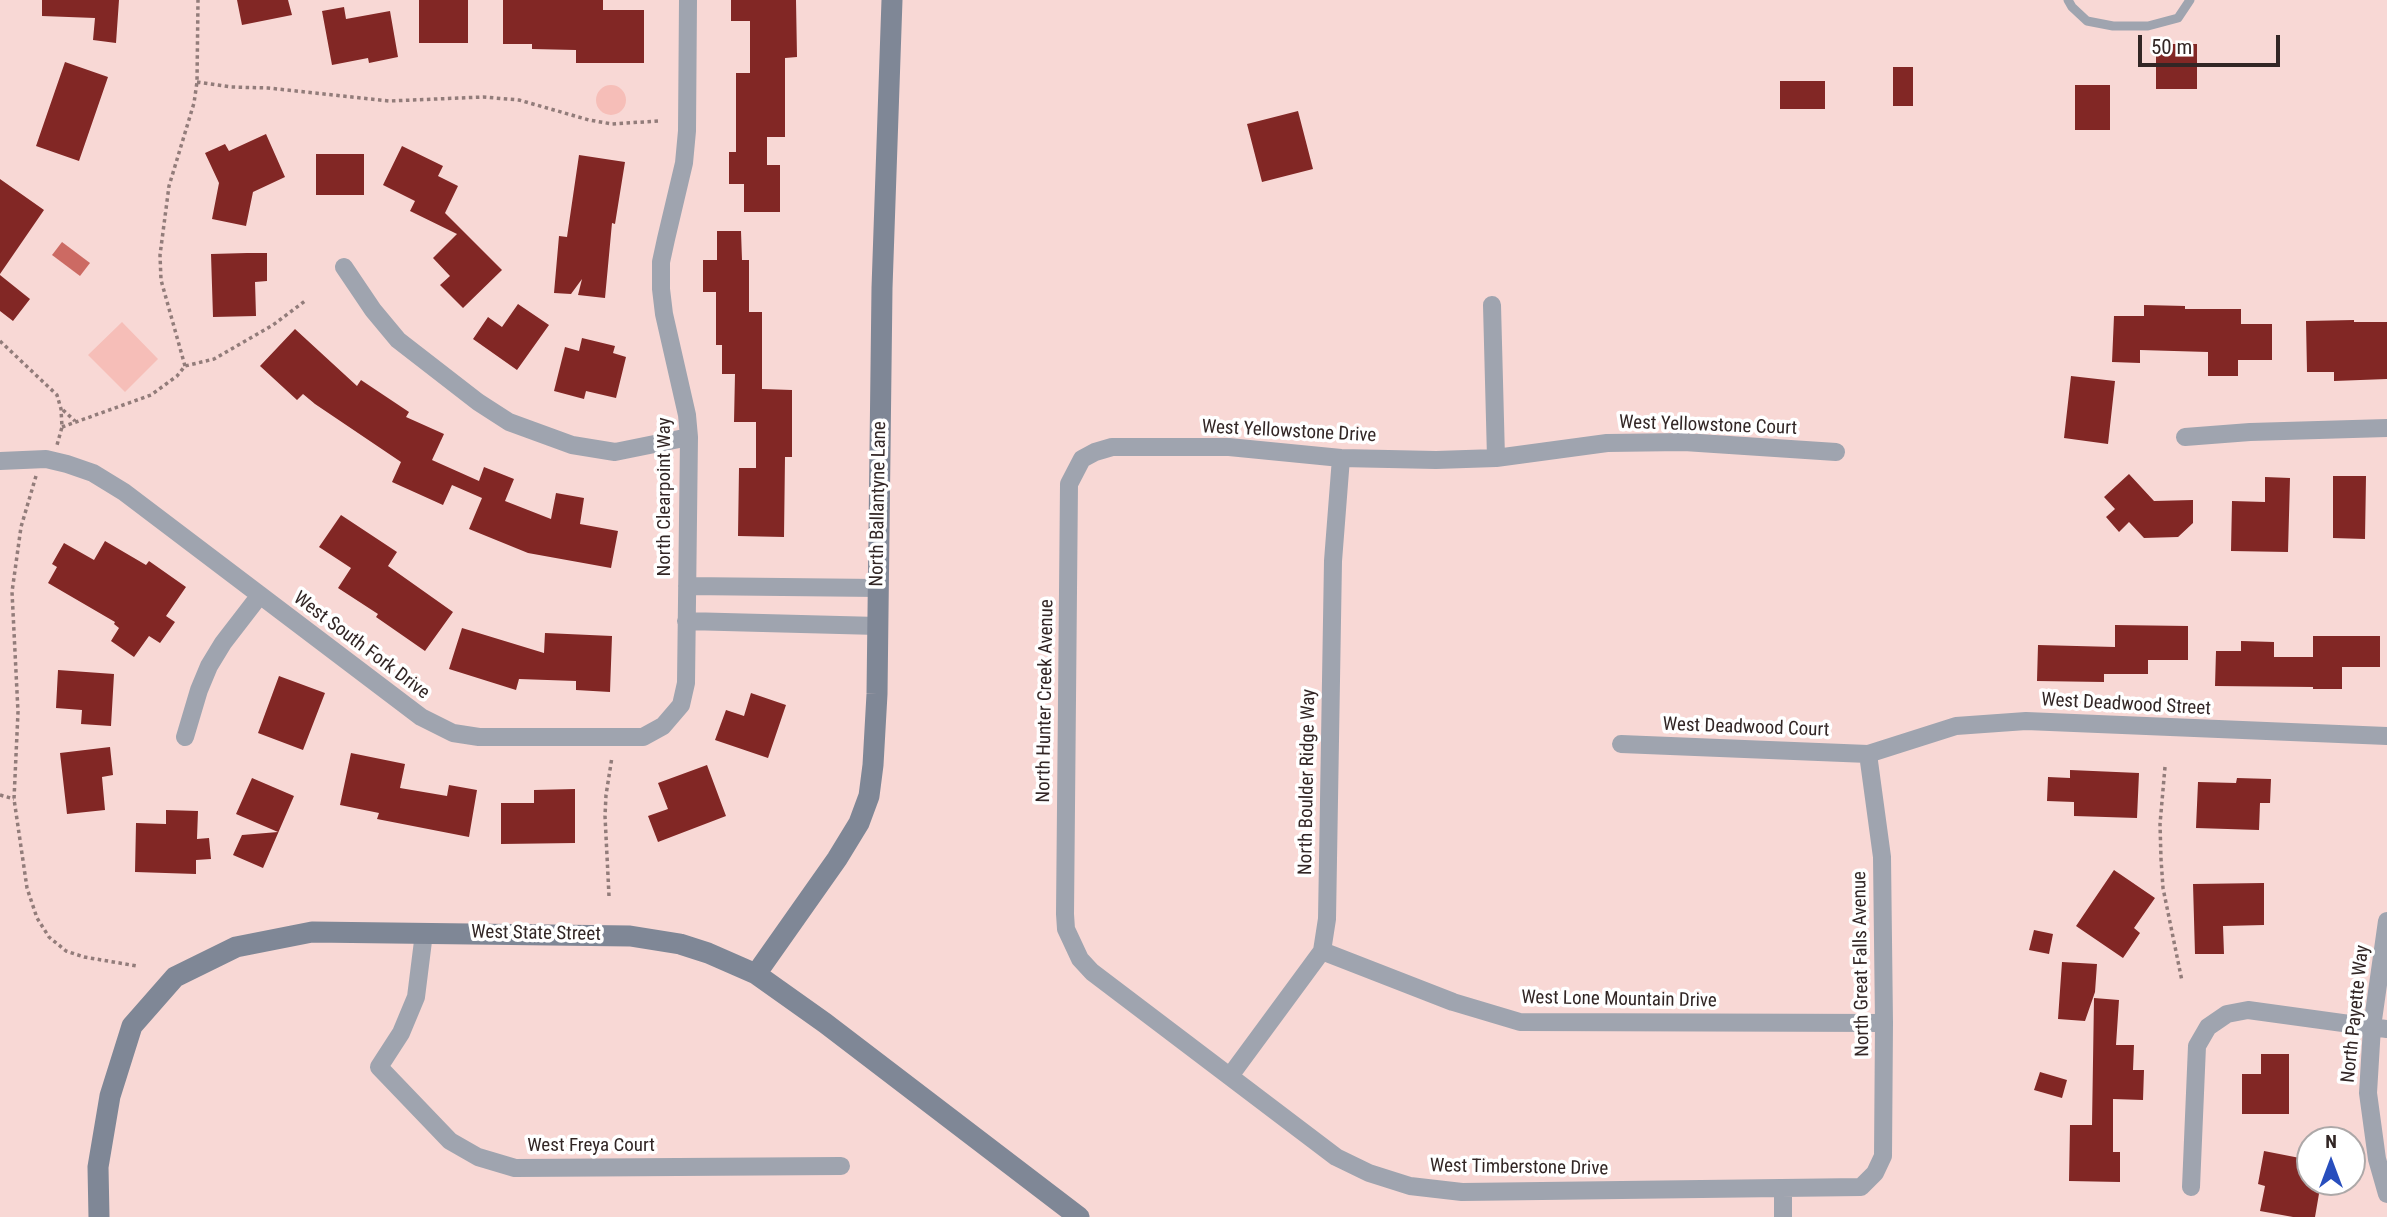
<!DOCTYPE html>
<html>
<head>
<meta charset="utf-8">
<style>
	body { margin:0 }
	#map { position:relative; width:2387px; height:1217px; overflow:hidden; background:#f8d8d5; font-family:"Roboto Condensed",sans-serif }
	canvas { display:block }
	.north { position:absolute; left:2296px; top:1126px; width:70px; height:70px; box-sizing:border-box; background:#fff; border:2px solid #ada8a8; border-radius:50%; rotate:0deg; font-size:19px; font-weight:700; line-height:28px; text-align:center; color:#322625 }
	.north::after { content:''; display:block; margin:auto; width:24px; height:32px; background:#284ebd; clip-path:polygon(50% 0,100% 100%,50% 72%,0 100%) }
	.scale { position:absolute; left:2138px; top:35px; width:142px; height:32px; box-sizing:border-box; border:4px solid #322625; border-top:0; padding-left:9px; font-size:21px; line-height:24px; white-space:nowrap; color:#322625; -webkit-text-stroke:5px #fff; paint-order:stroke }
</style>
</head>
<body>
<div id="map">
<canvas width="2387" height="1217"></canvas>
<div class="north">N</div>
<div class="scale">50 m</div>
</div>
<script>
const context = document.querySelector('canvas').getContext('2d');
context.lineJoin = 'round';
function paint(path, color) {
  context.fillStyle = color;
  context.fill(path, 'evenodd');
}
function poly(rows) {
  const path = new Path2D();
  for (const r of rows) {
    if (r.length === 3) {
      path.moveTo(r[0] + r[2], r[1]);
      path.arc(r[0], r[1], r[2], 0, 2 * Math.PI);
      continue;
    }
    path.moveTo(r[0], r[1]);
    for (let i = 2; i < r.length; i += 2) path.lineTo(r[i], r[i + 1]);
  }
  return path;
}
function stroke(path, color, width, dash) {
  context.strokeStyle = color;
  context.lineWidth = width;
  context.lineCap = dash ? 'butt' : 'round';
  context.setLineDash(dash || []);
  context.stroke(path);
}
function drawText(font, color, halo, rows, align = 'center') {
  context.font = font + ' "Roboto Condensed",sans-serif';
  context.lineWidth = 7;
  context.setLineDash([]);
  context.textBaseline = 'middle';
  context.strokeStyle = halo;
  context.fillStyle = color;
  for (const [text, x, y, turn = 0] of rows) {
    context.save();
    context.translate(x, y);
    context.rotate((+turn || 0) * Math.PI / 180);
    context.textAlign = isNaN(turn) ? turn : align;
    if (halo) context.strokeText(text, 0, 0);
    context.fillText(text, 0, 0);
    context.restore();
  }
}
const green = poly([
	[611,100,15],
	[122,322,158,359,125,392,88,355]
]);
const water = poly([
	[62,242,90,263,80,276,52,255]
]);
const building = poly([
	[42,0,119,0,116,43,93,40,95,18,42,16],
	[237,0,288,0,292,15,242,25],
	[419,0,468,0,468,43,419,43],
	[503,0,603,0,603,10,644,10,644,63,576,63,576,50,532,49,532,44,503,44],
	[731,0,796,0,797,57,785,58,785,137,767,137,767,165,780,165,780,212,744,212,744,184,729,184,729,152,736,152,736,73,750,73,750,21,731,21],
	[344,7,346,19,390,11,398,57,369,63,368,58,332,65,322,11],
	[2156,44,2197,44,2197,89,2156,89],
	[65,62,108,77,79,161,36,146],
	[1893,67,1913,67,1913,106,1893,106],
	[1780,81,1825,81,1825,109,1780,109],
	[2075,85,2110,85,2110,130,2075,130],
	[1298,111,1313,169,1262,182,1247,124],
	[266,134,285,177,253,192,246,226,212,219,219,183,205,153,225,144,229,151],
	[402,146,443,166,438,176,458,186,445,213,502,270,463,308,440,285,450,276,433,258,457,234,410,211,415,201,383,185],
	[316,154,364,154,364,195,316,195],
	[579,155,625,162,615,224,612,223,605,298,578,295,582,279,571,294,554,293,559,236,567,237],
	[0,179,44,210,0,274],
	[717,231,741,231,742,260,749,260,749,312,762,312,762,389,792,390,792,457,785,457,784,537,738,536,739,468,756,468,756,422,734,422,735,374,722,374,722,345,716,345,716,292,703,292,703,260,717,260],
	[247,253,267,253,267,281,255,282,256,316,213,317,211,254],
	[0,275,30,299,13,321,0,311],
	[518,304,549,325,517,370,473,339,488,317,502,327],
	[2144,305,2185,306,2185,309,2241,309,2241,324,2272,324,2272,360,2238,360,2238,376,2208,376,2208,352,2140,350,2140,363,2112,362,2114,316,2144,316],
	[2354,320,2354,322,2387,322,2387,379,2334,381,2334,372,2307,372,2306,321],
	[295,329,357,386,361,380,409,412,406,417,444,434,432,460,479,481,484,467,514,479,505,501,551,519,556,493,584,498,580,524,618,531,611,568,528,553,469,529,482,498,452,485,443,505,392,482,401,462,315,404,303,394,297,400,260,366],
	[582,338,615,346,613,353,626,357,616,398,586,391,584,399,554,391,565,347,579,351],
	[2071,376,2115,381,2108,444,2064,438],
	[2129,474,2154,501,2193,500,2193,523,2178,537,2144,538,2129,522,2119,532,2106,517,2115,509,2104,497],
	[2333,476,2366,476,2365,539,2333,538],
	[2265,477,2290,478,2288,552,2231,551,2232,501,2265,502],
	[341,515,397,552,388,566,453,612,425,651,376,617,378,614,338,588,351,568,319,547],
	[105,541,146,565,149,561,186,587,166,616,175,622,160,643,149,636,134,657,111,641,119,628,114,624,115,622,48,583,57,567,52,564,64,543,94,560],
	[2115,625,2188,626,2188,660,2148,660,2148,674,2104,674,2104,682,2037,681,2038,645,2115,647],
	[462,628,544,653,545,633,612,636,610,692,576,690,576,681,519,679,516,690,449,669],
	[2313,636,2380,636,2380,667,2342,667,2342,689,2313,689,2313,687,2215,686,2216,651,2241,651,2241,641,2274,642,2274,657,2313,657],
	[58,670,114,674,111,726,81,724,82,710,56,708],
	[279,676,325,693,303,750,258,733],
	[751,693,786,705,768,758,715,740,726,710,744,716],
	[110,747,113,775,102,777,105,810,67,814,60,753],
	[351,753,405,764,400,788,447,796,449,785,477,790,469,837,377,819,379,813,340,805],
	[707,765,726,816,658,842,648,816,668,809,658,783],
	[2070,770,2139,773,2137,818,2074,816,2074,802,2047,801,2048,777,2070,778],
	[252,778,294,796,263,868,233,855,242,835,278,832,236,814],
	[2237,778,2271,779,2270,803,2260,803,2259,830,2196,828,2198,782,2236,783],
	[575,789,575,843,501,844,501,803,534,803,534,790],
	[166,810,198,811,197,839,209,838,211,859,196,860,196,874,135,872,136,823,166,824],
	[2114,870,2155,898,2134,928,2140,933,2123,958,2076,926],
	[2264,883,2264,925,2223,926,2224,954,2195,954,2193,884],
	[2034,930,2053,934,2049,954,2029,950],
	[2062,962,2097,964,2095,992,2085,1021,2058,1019],
	[2094,998,2119,1000,2116,1045,2134,1045,2133,1070,2144,1070,2143,1100,2113,1099,2113,1152,2120,1152,2120,1182,2069,1181,2070,1125,2092,1125],
	[2261,1054,2289,1054,2289,1114,2242,1114,2242,1074,2261,1074],
	[2040,1072,2067,1080,2062,1098,2034,1090],
	[2264,1151,2310,1160,2306,1178,2310,1179,2310,1182,2321,1182,2315,1217,2293,1217,2260,1211,2265,1186,2258,1184]
]);
const path = poly([
	[197,82,231,87,268,88,389,101,483,97,519,100,589,120,612,124,658,121],
	[0,341,57,395,61,409,62,427,57,445],
	[185,366,161,280,160,255,169,186,194,103,197,82,198,0],
	[63,410,75,421],
	[62,427,151,395,177,376,185,366,214,359,273,325,305,301],
	[36,476,21,527,12,592,18,712,14,799,27,888,37,918,49,937,66,951,84,957,137,966],
	[2165,767,2160,824,2161,859,2163,888,2182,981],
	[0,795,14,799],
	[609,896,605,816,606,795,612,757]
]);
const lane = poly([
	[2068,0,2072,7,2087,21,2113,26,2148,26,2178,18,2190,0]
]);
const street = poly([
	[344,267,373,310,398,340,478,402,509,422,572,445,615,452,689,437],
	[1492,305,1496,458],
	[2185,437,2250,432,2387,428],
	[1836,452,1684,442,1607,443,1496,458,1436,460,1341,458,1229,447,1112,447,1095,452,1082,459,1069,484,1065,914,1066,929,1080,959,1092,972,1336,1157,1369,1173,1410,1186,1462,1192,1861,1187,1875,1173,1883,1156,1884,1023,1882,857,1868,754],
	[0,461,46,459,67,464,93,473,124,492,421,717,453,733,479,737,643,737,663,726,681,705,686,683,689,437,687,415,664,314,661,289,661,262,666,239,684,163,687,131,688,0],
	[687,586,878,588],
	[686,621,878,626],
	[185,737,199,690,209,666,223,643,260,595],
	[1621,744,1868,754,1956,726,2026,721,2387,736],
	[2387,921,2372,1027,2368,1093,2377,1159,2387,1194],
	[424,933,416,997,401,1033,379,1067,450,1141,478,1157,515,1168,841,1166],
	[1322,951,1453,1002,1520,1022,1884,1023],
	[1230,1076,1322,951,1327,919,1333,561,1341,458],
	[2191,1187,2197,1046,2208,1027,2227,1014,2248,1010,2387,1029],
	[1783,1189,1783,1217]
]);
const secondary = poly([
	[756,974,837,859,859,823,869,796,873,765,877,694,882,288,892,0],
	[99,1217,98,1167,110,1096,132,1026,175,977,236,947,312,932,630,936,680,944,708,953,756,974,825,1023,1079,1217]
]);
const streetNames = [
	["West Yellowstone Court",1708,426,2],
	["West Yellowstone Drive",1289,432,3],
	["North Clearpoint Way",665,497,-90],
	["North Ballantyne Lane",879,504,-89],
	["West South Fork Drive",361,646,37],
	["North Hunter Creek Avenue",1046,701,-89],
	["West Deadwood Street",2126,705,3],
	["West Deadwood Court",1746,728,2],
	["North Boulder Ridge Way",1308,782,-89],
	["West State Street",536,934,1],
	["North Great Falls Avenue",1862,964,-91],
	["West Lone Mountain Drive",1619,1000,1],
	["North Payette Way",2356,1014,-84],
	["West Freya Court",591,1146],
	["West Timberstone Drive",1519,1168,1]
];
paint(green, '#f6beb8');
paint(water, '#cc6a63');
paint(building, '#822725');
stroke(path, '#927c7a', 3.5, [3.5, 3.5]);
stroke(lane, '#9fa4af', 9);
stroke(street, '#9fa4af', 18);
stroke(secondary, '#7f8796', 21);
drawText('19px', '#322625', '#fff', streetNames);
</script>
</body>
</html>
